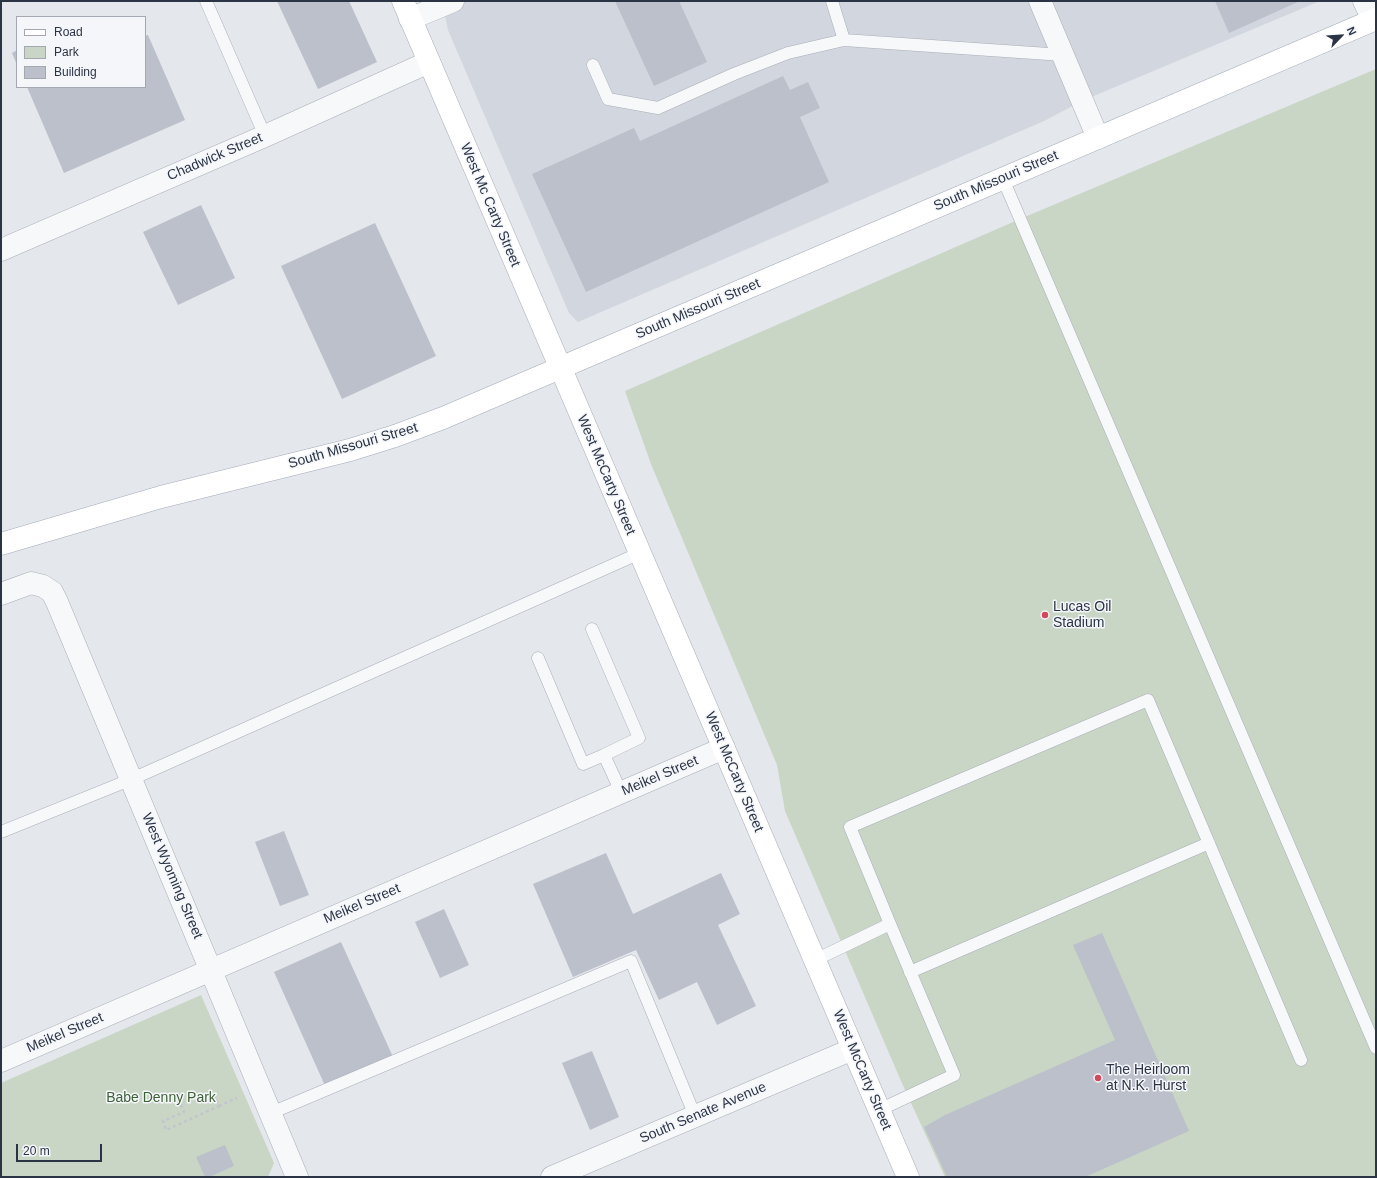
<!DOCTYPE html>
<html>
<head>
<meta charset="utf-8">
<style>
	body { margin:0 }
	#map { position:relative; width:1377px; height:1178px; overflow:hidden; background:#e4e7ec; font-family:Arial,sans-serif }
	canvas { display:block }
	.frame { position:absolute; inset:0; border:2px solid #2b3445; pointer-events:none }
	.legend { position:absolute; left:16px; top:16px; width:130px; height:72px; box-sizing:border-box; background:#f4f6f9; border:1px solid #a4a8b1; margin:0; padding:5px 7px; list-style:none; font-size:12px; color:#2b3445 }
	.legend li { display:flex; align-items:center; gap:8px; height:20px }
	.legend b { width:20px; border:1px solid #a4a8b1 }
	.north { position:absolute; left:1321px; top:16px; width:40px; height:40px; -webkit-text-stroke:3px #f4f6f9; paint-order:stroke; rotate:65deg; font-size:11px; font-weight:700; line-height:16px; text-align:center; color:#2b3445 }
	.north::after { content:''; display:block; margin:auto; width:14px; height:18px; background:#2b3445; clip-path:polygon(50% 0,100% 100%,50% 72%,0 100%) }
	.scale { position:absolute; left:16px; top:1144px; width:86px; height:18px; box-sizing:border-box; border:2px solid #2b3445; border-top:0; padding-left:5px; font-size:12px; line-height:14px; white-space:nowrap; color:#2b3445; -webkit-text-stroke:3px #f4f6f9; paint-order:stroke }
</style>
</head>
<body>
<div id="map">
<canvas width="1377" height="1178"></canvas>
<div class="frame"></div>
<ul class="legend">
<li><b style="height:5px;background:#fff"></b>Road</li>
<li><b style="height:11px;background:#c9d6c5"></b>Park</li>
<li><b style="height:11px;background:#bbc0ca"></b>Building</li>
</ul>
<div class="north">N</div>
<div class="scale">20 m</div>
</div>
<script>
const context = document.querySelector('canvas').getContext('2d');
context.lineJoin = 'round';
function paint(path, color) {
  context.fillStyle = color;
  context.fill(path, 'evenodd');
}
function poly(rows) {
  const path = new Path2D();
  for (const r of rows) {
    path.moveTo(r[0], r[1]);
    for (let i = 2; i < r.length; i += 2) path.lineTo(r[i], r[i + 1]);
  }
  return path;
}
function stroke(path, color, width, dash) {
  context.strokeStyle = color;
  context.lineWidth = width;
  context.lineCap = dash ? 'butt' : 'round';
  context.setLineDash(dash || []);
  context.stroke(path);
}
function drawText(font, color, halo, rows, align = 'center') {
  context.font = font + ' Arial,sans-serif';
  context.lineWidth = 3;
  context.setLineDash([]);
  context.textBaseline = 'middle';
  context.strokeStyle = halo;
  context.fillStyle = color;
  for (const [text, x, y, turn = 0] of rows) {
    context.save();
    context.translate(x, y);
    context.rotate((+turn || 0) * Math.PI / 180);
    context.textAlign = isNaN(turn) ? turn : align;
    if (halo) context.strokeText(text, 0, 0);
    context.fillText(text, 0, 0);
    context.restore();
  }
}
const built = poly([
	[442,1,1320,1,1082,101,1044,121,578,322,569,313,448,30]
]);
const green = poly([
	[1376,69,1376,1177,945,1177,901,1081,785,811,777,765,651,464,625,391,1020,219],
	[201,995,274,1163,268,1177,1,1177,1,1083]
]);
const building = poly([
	[277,1,349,1,377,62,318,89],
	[615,1,679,1,707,62,654,86],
	[1215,1,1300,1,1229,33],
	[148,35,185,120,64,173,27,87,145,87,145,36],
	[17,50,17,65,12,53],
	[783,76,790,90,808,82,820,108,800,117,829,182,586,292,532,174,634,128,640,141],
	[201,205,235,278,178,305,143,232],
	[375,223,436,356,342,399,281,266],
	[284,831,309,895,280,906,255,842],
	[606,853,633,914,721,873,740,914,718,925,756,1006,717,1025,697,982,659,1000,636,950,573,977,533,884],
	[444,909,469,965,440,978,415,922],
	[1102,933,1189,1131,1085,1177,947,1177,924,1127,945,1115,1115,1040,1073,945],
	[341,942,393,1057,326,1088,274,972],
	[592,1051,619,1117,590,1130,562,1063],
	[225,1145,234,1166,209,1177,205,1177,196,1157]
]);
const path = poly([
	[214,1095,219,1106,237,1098],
	[179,1099,184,1112,163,1121,166,1130,219,1106]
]);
const service = poly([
	[206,1,265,136],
	[832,1,844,40],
	[593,65,608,99,658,108,734,74,788,53,844,40,1063,55],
	[1003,179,1376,1048],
	[592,629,639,738,604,755],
	[538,658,583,764,604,755,621,792],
	[1,832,132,779,640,553],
	[815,960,890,924,850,827,1148,700,1301,1060],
	[910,972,1209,843],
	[879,1110,954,1075,890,924],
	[271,1113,631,961,695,1116]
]);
const minor = poly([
	[1040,1,1098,138],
	[1364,1,1373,20],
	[410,19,453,1],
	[1,250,265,136,429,62],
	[1,594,31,583,43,586,52,592,57,602,297,1177],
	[1,1061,724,748],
	[552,1177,853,1049]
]);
const secondary = poly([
	[403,1,908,1177]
]);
const primary = poly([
	[1,544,161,497,350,450,395,436,443,418,1376,19]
]);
const markers = [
	[1045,615,4,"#d1495b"],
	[1098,1078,4,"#d1495b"]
];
const streetNames = [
	["Chadwick Street",215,157,-23],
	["South Missouri Street",996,181,-23],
	["West Mc Carty Street",490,205,67],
	["South Missouri Street",698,309,-23],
	["South Missouri Street",353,446,-16],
	["West McCarty Street",606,475,67],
	["West McCarty Street",734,772,67],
	["Meikel Street",660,776,-23],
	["West Wyoming Street",172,876,67],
	["Meikel Street",362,904,-23],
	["Meikel Street",65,1033,-23],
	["West McCarty Street",862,1070,67],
	["South Senate Avenue",703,1113,-23]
];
const poiNames = [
	["Lucas Oil",1053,607],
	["Stadium",1053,623],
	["The Heirloom",1106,1070],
	["at N.K. Hurst",1106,1086]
];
const parkNames = [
	["Babe Denny Park",161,1098]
];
paint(built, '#d2d6de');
paint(green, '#c9d6c5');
paint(building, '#bbc0ca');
stroke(service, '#a9aeb7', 13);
stroke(minor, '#a9aeb7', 23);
stroke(secondary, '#a9aeb7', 23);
stroke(primary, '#a3abb8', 23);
stroke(path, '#c2c5cb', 2.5, [3, 3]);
stroke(service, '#f7f8fa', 12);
stroke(minor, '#f7f8fa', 22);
stroke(secondary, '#fff', 22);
stroke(primary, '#fff', 22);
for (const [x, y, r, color] of markers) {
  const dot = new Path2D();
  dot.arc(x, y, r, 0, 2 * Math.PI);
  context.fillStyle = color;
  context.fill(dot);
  stroke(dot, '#f4f6f9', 1.5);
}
drawText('14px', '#2b3445', '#f4f6f9', streetNames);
drawText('14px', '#2b3445', '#f4f6f9', poiNames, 'left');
drawText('14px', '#3f6138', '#f4f6f9', parkNames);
</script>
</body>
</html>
